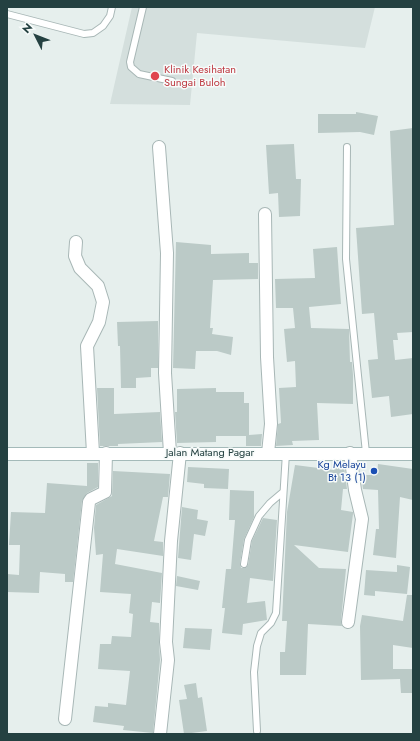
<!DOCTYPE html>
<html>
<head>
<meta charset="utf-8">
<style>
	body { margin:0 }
	#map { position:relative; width:420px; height:741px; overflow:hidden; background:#e6efed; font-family:Jost,sans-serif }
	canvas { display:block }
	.frame { position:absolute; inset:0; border:8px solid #244141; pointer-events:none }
	.north { position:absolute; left:16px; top:16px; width:40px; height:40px; -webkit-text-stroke:3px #f7fbfa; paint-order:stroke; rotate:312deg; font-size:11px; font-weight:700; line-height:16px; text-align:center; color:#244141 }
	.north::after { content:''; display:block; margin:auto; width:14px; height:18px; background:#244141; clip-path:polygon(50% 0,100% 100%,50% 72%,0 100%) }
</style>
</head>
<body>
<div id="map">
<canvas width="420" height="741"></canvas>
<div class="frame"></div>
<div class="north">N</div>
</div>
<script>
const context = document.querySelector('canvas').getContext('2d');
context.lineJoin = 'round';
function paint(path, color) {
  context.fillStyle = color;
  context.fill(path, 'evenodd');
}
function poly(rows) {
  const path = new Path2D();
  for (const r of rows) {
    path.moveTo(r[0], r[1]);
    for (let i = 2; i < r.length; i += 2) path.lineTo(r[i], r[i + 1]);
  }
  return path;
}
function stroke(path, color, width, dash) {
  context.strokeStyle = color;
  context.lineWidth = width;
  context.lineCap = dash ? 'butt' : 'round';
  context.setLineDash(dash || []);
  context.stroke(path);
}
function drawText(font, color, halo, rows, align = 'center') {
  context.font = font + ' Jost,sans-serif';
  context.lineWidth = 3;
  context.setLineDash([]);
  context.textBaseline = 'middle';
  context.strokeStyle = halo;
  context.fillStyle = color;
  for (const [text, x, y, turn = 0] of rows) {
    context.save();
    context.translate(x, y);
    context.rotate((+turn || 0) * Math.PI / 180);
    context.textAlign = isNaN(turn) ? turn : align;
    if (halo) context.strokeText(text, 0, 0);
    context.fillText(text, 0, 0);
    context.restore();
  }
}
const built = poly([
	[132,7,375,7,365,48,197,33,190,105,110,104]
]);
const building = poly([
	[356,112,378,116,374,135,360,132,318,133,318,114,356,114],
	[413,128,413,332,397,333,398,340,393,340,395,360,413,358,413,414,391,417,389,396,372,398,368,360,378,359,374,313,362,314,356,228,394,225,390,131],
	[294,144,296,179,301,179,300,216,279,217,278,193,269,194,266,145],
	[176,242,211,245,211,254,249,253,249,263,258,263,258,279,213,280,210,328,213,328,212,334,233,337,231,355,217,351,196,351,195,369,173,368],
	[337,247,341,304,309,307,311,328,349,329,350,362,352,362,353,375,353,404,317,403,319,440,292,441,293,445,276,446,278,424,281,423,279,388,296,387,295,361,287,362,284,329,295,328,293,308,276,308,275,279,315,278,313,249],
	[158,321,158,368,151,368,151,377,136,378,136,388,121,388,120,346,118,346,117,322],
	[97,388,114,388,114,414,160,412,162,442,118,444,118,446,100,446],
	[216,388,216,392,244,392,244,403,249,403,249,435,262,434,261,446,246,446,246,436,216,436,216,442,177,443,175,412,177,412,177,389],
	[87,463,98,463,98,487,87,493,82,501,73,582,65,582,65,574,40,572,39,593,7,592,7,574,19,575,20,545,9,545,11,512,45,513,47,483,87,486],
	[378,464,413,469,413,500,400,497,396,558,373,555,376,529,379,529,378,490,363,489,361,475,377,475],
	[295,465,334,470,334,465,344,466,347,489,343,489,341,510,353,512,353,514,348,552,294,545,319,568,346,569,341,621,342,626,308,624,306,675,280,675,280,652,285,652,287,621,282,621,287,512],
	[188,467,229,469,228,489,204,488,204,484,187,482],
	[113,471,170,474,168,497,163,497,154,541,163,542,163,556,117,549,115,564,162,573,160,603,152,602,150,622,159,623,159,642,160,660,153,733,123,730,124,726,93,722,95,706,108,707,108,703,126,705,130,671,98,669,100,644,111,644,112,636,131,637,133,614,129,613,131,594,100,592,103,554,96,555,94,528,96,505,112,496],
	[230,490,254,491,254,517,244,539,240,563,241,568,246,568,248,565,252,541,263,518,277,520,273,581,250,578,247,603,265,601,267,620,243,624,242,635,222,633,225,608,222,608,226,569,231,569,235,520,229,520],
	[182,507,198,510,197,519,208,521,205,536,194,534,191,560,178,558],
	[397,565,410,567,407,594,375,591,375,596,364,595,366,570,397,572],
	[177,576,200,581,198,590,176,586],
	[407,595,413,595,413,648,393,645,393,669,413,669,413,693,401,693,400,679,361,680,360,626,362,615,403,621],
	[185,628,212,629,210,650,183,648],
	[196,683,198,698,202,697,207,731,184,734,179,700,187,699,184,685]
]);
const lane = poly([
	[143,7,130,62,131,67,139,74,172,81],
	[7,14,84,34,93,33,103,26,110,16,112,7],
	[347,147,346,259,366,453],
	[244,564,248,540,259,516,270,503,283,492],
	[257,731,254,672,257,646,261,633,271,623,276,613,286,453]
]);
const street = poly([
	[159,147,167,253,165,373,170,453],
	[265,214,267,357,271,424,268,453],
	[76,242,75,256,80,268,98,286,103,302,99,322,87,346,93,453],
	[348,622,362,519,355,490,350,453],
	[65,719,89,502,91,499,105,492,106,453],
	[160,734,168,660,166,642,171,541,180,453]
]);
const secondary = poly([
	[7,454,413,454]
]);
const markers = [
	[155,76,5,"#e0444e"],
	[374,471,4,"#1a4fb4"]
];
const healthNames = [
	["Klinik Kesihatan",164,70],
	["Sungai Buloh",164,83]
];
const streetNames = [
	["Jalan Matang Pagar",210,453]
];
const transitNames = [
	["Kg Melayu",366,465],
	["Bt 13 (1)",366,478]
];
paint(built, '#d4dfdd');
paint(building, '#bbcac7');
stroke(lane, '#a8b7b6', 8);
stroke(street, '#a8b7b6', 14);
stroke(secondary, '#a4bab9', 14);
stroke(lane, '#fff', 6);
stroke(street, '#fff', 12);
stroke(secondary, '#fff', 12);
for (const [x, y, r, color] of markers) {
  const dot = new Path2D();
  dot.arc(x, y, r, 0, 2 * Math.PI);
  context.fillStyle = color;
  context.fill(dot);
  stroke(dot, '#f7fbfa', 1.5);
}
drawText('11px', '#be3a42', '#f7fbfa', healthNames, 'left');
drawText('11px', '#244141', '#f7fbfa', streetNames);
drawText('11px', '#164399', '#f7fbfa', transitNames, 'right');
</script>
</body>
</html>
